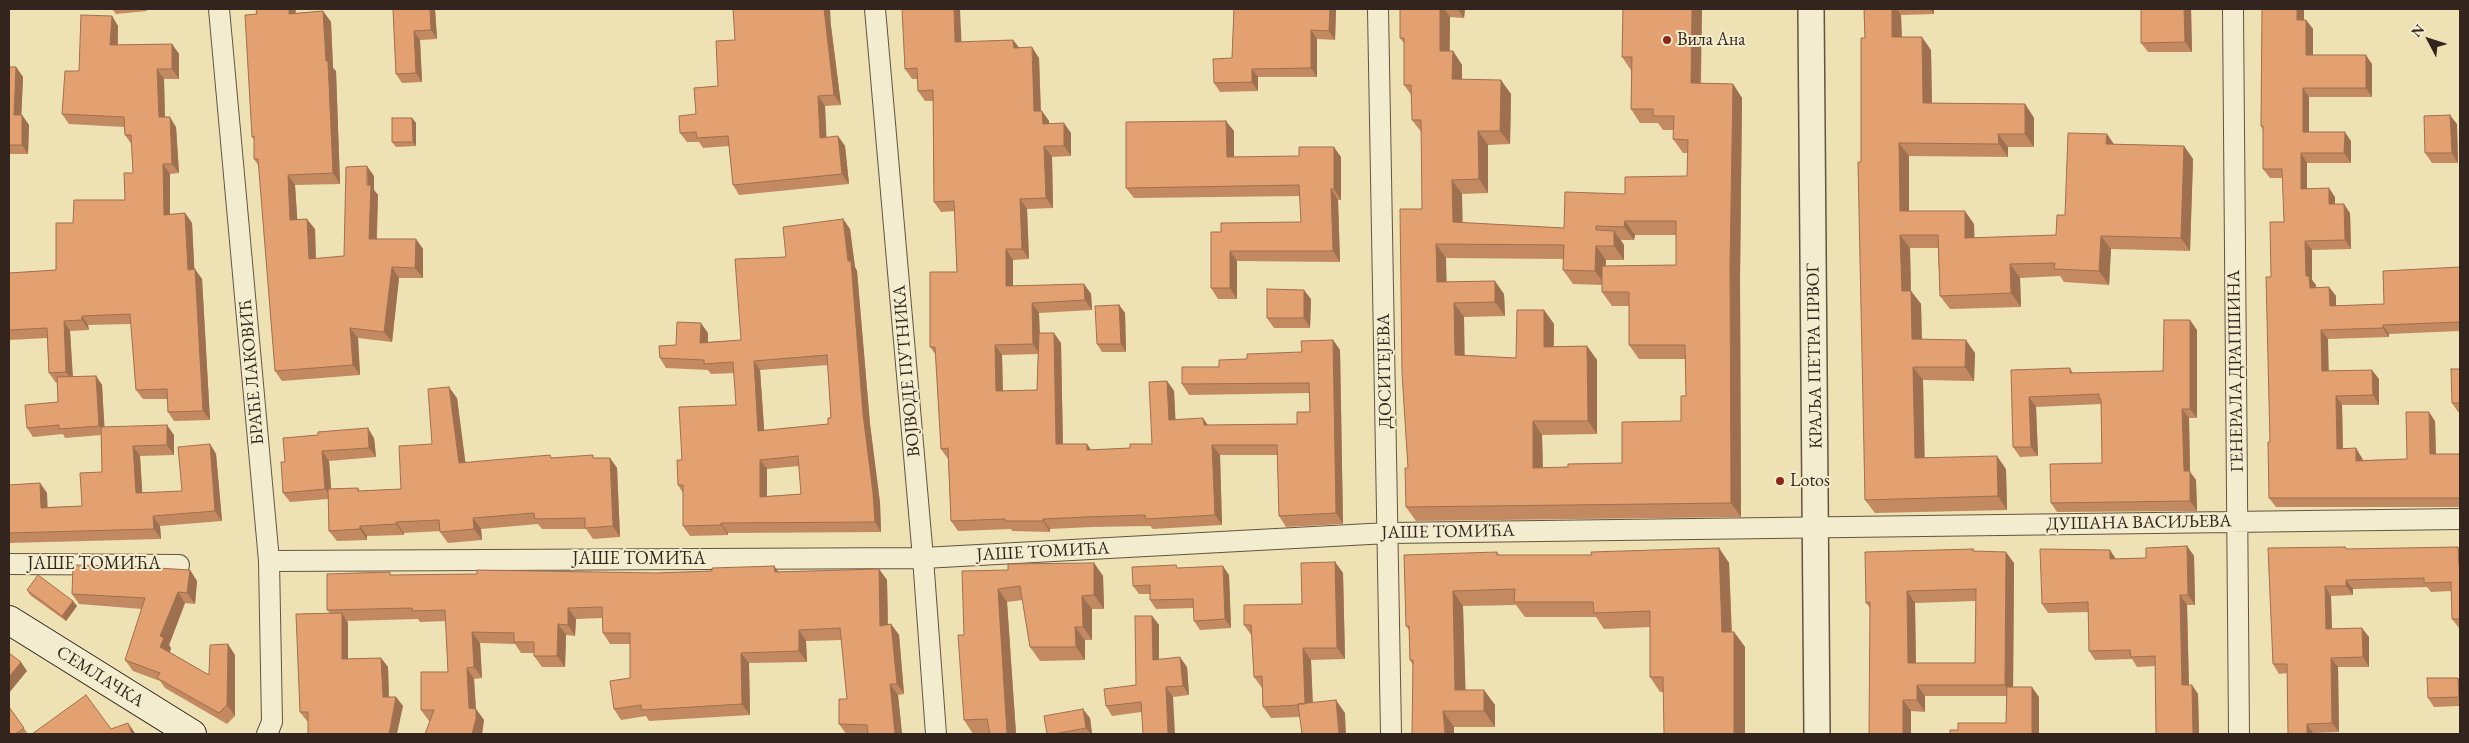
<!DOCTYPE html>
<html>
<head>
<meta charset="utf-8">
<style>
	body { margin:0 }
	#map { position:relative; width:2469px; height:743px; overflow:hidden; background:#eee1b3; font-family:"EB Garamond",serif }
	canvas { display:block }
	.frame { position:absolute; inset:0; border:10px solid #33251e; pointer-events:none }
	.north { position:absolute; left:2404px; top:15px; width:50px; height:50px; -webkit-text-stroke:4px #f4ecce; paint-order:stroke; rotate:310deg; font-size:14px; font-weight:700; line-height:20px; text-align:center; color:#33251e }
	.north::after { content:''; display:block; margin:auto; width:18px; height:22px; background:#33251e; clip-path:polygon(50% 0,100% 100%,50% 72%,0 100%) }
</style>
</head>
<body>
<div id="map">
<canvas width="2469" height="743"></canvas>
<div class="frame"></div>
<div class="north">N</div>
</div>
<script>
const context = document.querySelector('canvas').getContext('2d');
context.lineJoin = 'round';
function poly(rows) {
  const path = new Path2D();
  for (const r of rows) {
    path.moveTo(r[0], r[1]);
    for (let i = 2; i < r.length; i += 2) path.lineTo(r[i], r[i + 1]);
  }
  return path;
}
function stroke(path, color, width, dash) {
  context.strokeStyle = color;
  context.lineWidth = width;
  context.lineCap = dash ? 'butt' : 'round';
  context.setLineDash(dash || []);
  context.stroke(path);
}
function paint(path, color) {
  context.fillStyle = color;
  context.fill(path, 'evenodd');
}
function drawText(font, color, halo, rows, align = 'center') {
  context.font = font + ' "EB Garamond",serif';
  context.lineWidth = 4;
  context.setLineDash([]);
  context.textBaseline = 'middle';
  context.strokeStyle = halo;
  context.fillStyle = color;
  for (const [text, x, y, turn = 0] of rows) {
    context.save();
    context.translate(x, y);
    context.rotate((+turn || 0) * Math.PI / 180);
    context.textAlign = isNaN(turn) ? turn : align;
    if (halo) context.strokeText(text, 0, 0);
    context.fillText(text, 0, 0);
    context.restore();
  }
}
const minor = poly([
	[219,9,269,561,272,722,267,734],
	[875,9,923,558,936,734],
	[1378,9,1391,734],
	[2233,9,2239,734],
	[269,561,923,558,1388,533,2460,519],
	[9,564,179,565]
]);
const tertiary = poly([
	[1811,9,1817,734]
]);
const secondary = poly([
	[9,620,192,734]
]);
const wall = poly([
	[112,9,147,9,147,11,116,14],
	[256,9,296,9,296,13,323,11,331,22,333,68,336,71,340,184,295,185,297,219,315,229,316,259,344,256,374,176,374,190,378,195,377,239,416,239,423,249,423,278,399,278,392,342,358,338,360,375,282,381,275,371,259,166,254,159,254,140,252,137],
	[393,9,435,9,437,39,420,40,422,82,402,83,396,74],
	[1234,9,1336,9,1335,40,1317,39,1317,77,1258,77,1258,91,1220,92,1214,83,1232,58],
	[1400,9,1465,9,1464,18,1450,17,1450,51,1453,51,1462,65,1462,79,1511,94,1510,144,1488,145,1488,193,1462,194,1462,223,1564,228,1625,194,1687,176,1688,153,1683,153,1673,139,1674,130,1663,130,1658,123,1640,123,1631,109,1631,70,1622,57,1623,9,1702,9,1701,83,1733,84,1742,98,1740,279,1741,517,1416,521,1406,507,1422,209,1422,133,1412,120,1412,96,1404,85,1404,43,1400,38],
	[1635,235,1676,235,1676,265,1605,266,1606,260,1624,260,1624,245,1621,240,1634,240],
	[1446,258,1563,259,1563,270,1573,284,1602,285,1602,292,1612,306,1629,306,1629,345,1639,359,1685,359,1686,396,1681,421,1622,463,1568,467,1543,468,1542,435,1597,434,1597,360,1587,346,1554,346,1554,324,1544,310,1516,358,1464,355,1464,317,1505,316,1504,294,1446,282],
	[1864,9,1934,9,1934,14,1901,15,1902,37,1931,50,1932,103,2025,104,2034,118,2034,147,2008,147,2008,157,1909,156,1909,211,1974,224,1974,238,2056,235,2107,134,2114,144,2184,146,2193,159,2190,251,2111,249,2109,285,2064,282,2060,276,2020,278,2021,307,1950,309,1940,296,1938,248,1910,248,1911,291,1921,304,1922,339,1975,353,1974,381,1923,380,1924,457,2006,469,2007,510,1875,513,1865,500,1861,162,1865,38],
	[2191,9,2192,52,2148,52,2141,43],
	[2262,9,2304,9,2304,20,2306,20,2313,29,2313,55,2372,64,2372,97,2309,97,2309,132,2351,141,2351,163,2307,163,2307,189,2335,197,2335,204,2350,213,2351,249,2312,250,2312,280,2316,285,2316,288,2329,287,2336,296,2336,306,2384,304,2460,267,2460,331,2389,334,2389,337,2328,339,2328,371,2379,379,2379,405,2342,405,2343,449,2362,458,2363,460,2407,459,2435,421,2436,454,2460,454,2460,507,2276,507,2269,498,2270,442,2271,277,2284,222,2283,178,2270,178,2263,169,2263,130,2261,126],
	[112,16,118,26,118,45,172,44,179,54,179,79,164,79,165,117,176,127,179,173,170,174,170,214,185,213,192,223,194,269,202,279,210,420,174,421,168,412,167,399,143,399,136,390,131,324,88,325,89,330,70,331,73,377,96,376,102,385,104,427,174,435,174,455,140,456,142,493,182,491,210,444,216,454,222,521,160,526,161,539,9,543,9,485,40,483,47,493,47,507,82,506,102,472,101,435,65,438,63,434,33,437,27,428,58,402,57,382,56,383,49,373,47,338,9,340,9,273,56,270,73,223,125,200,133,173,132,145,125,135,124,127,69,124,62,114,79,71],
	[831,26,841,105,825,106,826,138,838,136,845,146,849,184,739,195,733,185,729,146,703,148,699,142,687,142,680,133,718,86,735,40],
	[1013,40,1019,48,1039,58,1041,111,1049,121,1049,123,1071,133,1071,156,1052,157,1053,208,1027,209,1029,259,1013,260,1013,286,1084,284,1091,294,1092,310,1039,313,1040,333,1061,343,1063,444,1091,450,1130,448,1152,444,1167,381,1174,391,1175,419,1208,425,1297,424,1310,412,1309,393,1189,395,1182,384,1219,367,1247,359,1302,352,1333,340,1340,350,1343,524,1286,527,1279,516,1278,455,1220,455,1222,525,1153,529,1150,526,1092,527,1050,529,1050,532,1012,531,1011,529,958,531,951,521,948,459,941,449,936,355,930,347,957,272,955,211,941,212,934,202,933,101,925,101,918,91,917,79,912,79,905,69,962,42],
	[1038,354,1037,390,1003,391,1002,355],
	[9,67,16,67,23,77,21,115,22,115,29,125,28,154,9,154],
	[412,118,416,123,416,146,396,147,392,142],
	[2457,124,2458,163,2432,163,2425,153],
	[1234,131,1234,157,1341,157,1341,200,1338,200,1340,262,1237,261,1237,299,1218,299,1211,288,1221,232,1301,222,1300,196,1134,198,1126,188],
	[843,219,850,229,855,267,857,271,870,424,880,503,881,532,728,533,728,535,690,536,683,526,683,493,678,485,682,460,736,405,734,373,711,374,708,370,666,368,660,358,676,345,708,333,708,342,741,340,786,257],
	[828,365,831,418,828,424,764,430,760,370],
	[799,466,801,494,767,496,767,469],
	[1311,299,1310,328,1274,328,1267,318],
	[1119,305,1125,313,1126,352,1102,352,1097,344],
	[2197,330,2197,418,2189,418,2190,472,2196,480,2197,511,2057,512,2051,503,2102,463,2101,404,2036,407,2038,456,2020,457,2013,447,2011,370,2070,368,2073,373,2163,371],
	[2460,369,2460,412,2458,412,2452,403],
	[457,398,465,463,550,455,552,458,610,458,617,468,620,537,593,539,586,529,542,529,538,524,481,529,482,540,448,543,440,532,440,531,404,533,404,535,367,536,367,540,337,541,329,531,328,499,290,502,283,493,285,462,283,438,374,438,376,457,329,461,331,489,358,488,360,491,401,489,432,444],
	[2187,546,2194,556,2195,605,2187,605,2189,685,2198,694,2199,734,2156,734,2155,666,2137,667,2132,659,2095,660,2089,651,2088,612,2048,613,2042,604,2116,559,2146,558],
	[2345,547,2347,549,2458,547,2460,549,2460,628,2459,628,2452,619,2452,591,2431,592,2427,587,2353,589,2353,595,2331,596,2332,629,2369,637,2369,667,2338,667,2339,732,2288,734,2287,673,2279,674,2273,664],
	[1719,548,1729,563,1732,632,1734,632,1745,647,1663,692,1660,692,1650,677,1650,627,1604,629,1596,617,1525,617,1516,605,1463,606,1465,690,1484,690,1495,705,1495,727,1454,727,1454,734,1410,660,1409,630,1406,626,1497,552,1499,555,1592,555],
	[1975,551,2014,563,2013,687,2039,697,2039,734,1958,730,2006,723,2006,696,1925,696,1925,712,1911,711,1911,734,1870,608,1866,603],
	[1976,601,1975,663,1916,663,1915,603],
	[1335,562,1343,573,1345,659,1311,660,1313,703,1345,713,1299,717,1271,718,1263,707,1262,688,1254,677,1252,636,1244,625,1302,604],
	[1094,563,1103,576,1104,609,1092,609,1092,640,1085,640,1085,660,1040,661,1030,647,1023,600,1007,602,1016,734,990,734,990,733,973,734,964,720,964,635,1008,570],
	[774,566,779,572,879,569,887,580,888,625,891,624,899,635,904,694,898,695,902,734,846,734,839,724,847,699,842,640,806,641,807,662,749,663,750,715,649,721,646,716,621,720,614,709,630,678,630,644,610,644,603,633,602,618,576,619,575,636,566,635,565,667,542,667,534,656,534,653,521,653,515,644,480,643,482,678,474,679,476,709,484,720,482,734,425,734,430,721,429,721,421,710,448,672,446,621,420,622,418,619,347,621,348,623,348,659,381,658,388,667,389,697,396,697,403,706,308,721,307,721,300,712,330,613,327,610,392,575,656,573,712,571],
	[1179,568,1229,575,1231,628,1200,630,1194,621,1194,608,1156,609,1150,600,1150,594,1139,594,1133,586],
	[190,570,197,581,195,604,185,603,169,645,171,648,170,652,209,675,235,655,235,716,227,724,165,688,160,681,133,671,125,660,142,609,79,604,72,594],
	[27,590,73,601,77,606,66,621,30,595],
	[1152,616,1159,625,1159,659,1187,667,1189,695,1173,697,1141,712,1112,716,1106,706,1136,685],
	[2458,678,2460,680,2460,706,2434,707,2428,698],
	[9,707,28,734,9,734],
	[1090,718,1092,734,1047,734]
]);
const shadedWall = poly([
	[289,9,295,9,296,24,289,14],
	[430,9,435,9,437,39,431,30],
	[824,9,830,9,831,26,841,105,834,95],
	[954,9,960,9,962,53,955,42],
	[1330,9,1336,9,1335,40,1329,31],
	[1440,9,1444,9,1450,17,1449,65,1440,51],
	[1458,9,1465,9,1464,18],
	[1692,9,1702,9,1700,97,1691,83],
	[1892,9,1897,9,1901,15,1902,51,1892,37],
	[1930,9,1934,9,1934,14],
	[2184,9,2191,9,2192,52,2185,42],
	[2297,9,2304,9,2304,29,2297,20],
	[323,11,331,22,333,68,336,71,340,184,333,173],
	[112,16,118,26,117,55,110,45],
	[2306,20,2313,29,2313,64,2306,55],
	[1311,30,1317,39,1317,77,1311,68],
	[414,31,420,40,422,82,416,73],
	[1922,37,1931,50,1932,116,1923,103],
	[1013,40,1021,50,1014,48],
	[172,44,179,54,179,79,172,69],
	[1032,47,1039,58,1041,121,1034,111],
	[1453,51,1462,65,1462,93,1452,79],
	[2366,55,2372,64,2372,97,2366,88],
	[16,67,23,77,21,124,14,115],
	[157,69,164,79,165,127,159,117],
	[1252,69,1258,77,1258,91,1252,82],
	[1501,80,1511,94,1510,144,1500,131],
	[1733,84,1742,98,1740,279,1741,517,1731,503,1730,265],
	[2303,88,2309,97,2309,141,2303,132],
	[818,96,825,106,827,148,820,138],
	[2025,104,2034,118,2034,147,2025,134],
	[1042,111,1049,121,1050,134,1043,124],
	[22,115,29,125,28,154,22,145],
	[2450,115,2457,124,2458,163,2452,153],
	[170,117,176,127,179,173,172,164],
	[412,118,416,123,416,146,413,142],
	[1226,121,1234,131,1234,167,1227,157],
	[1064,123,1071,133,1071,156,1064,146],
	[1478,131,1488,145,1488,193,1479,179],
	[2345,132,2351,141,2351,163,2344,153],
	[1998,134,2008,147,2008,157,1999,144],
	[2107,134,2116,148,2106,144],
	[838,136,845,146,849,184,842,174],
	[1899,143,1909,156,1909,225,1900,211],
	[1044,146,1052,157,1053,208,1046,198],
	[2184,146,2193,159,2190,251,2181,238],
	[1334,147,1341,157,1341,200,1334,189],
	[2301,153,2307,163,2307,198,2301,189],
	[163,164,170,174,170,224,164,215],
	[367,166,374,176,374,190,378,195,376,249,369,239],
	[288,175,295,185,298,230,290,220],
	[1452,180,1462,194,1463,236,1453,222],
	[2329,188,2335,197,2335,213,2329,204],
	[1331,189,1338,200,1340,262,1333,251],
	[1020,199,1027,209,1029,259,1022,249],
	[2344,204,2350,213,2351,249,2345,240],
	[1965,211,1974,224,1975,251,1965,238],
	[185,213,192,223,195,280,188,270],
	[307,219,315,229,316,270,309,259],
	[843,219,850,229,855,267,857,271,870,424,880,503,881,532,875,522,863,414,848,261],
	[1625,221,1635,235,1634,240,1624,227],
	[1614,231,1624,245,1624,260,1614,246],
	[1900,235,1910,248,1911,304,1902,291],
	[2101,236,2111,249,2109,285,2099,271],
	[416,239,423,249,423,278,415,268],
	[2305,241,2312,250,2312,280,2316,285,2316,297,2310,288,2306,276],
	[1436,244,1446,258,1447,296,1437,282],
	[1596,246,1606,260,1605,285,1595,271],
	[1006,249,1013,260,1013,296,1006,286],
	[1230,251,1237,261,1237,299,1230,288],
	[2010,264,2020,278,2021,307,2011,293],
	[392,267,399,278,392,342,384,332],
	[195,269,202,279,210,420,203,411],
	[1495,281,1504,294,1505,316,1495,302],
	[1084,284,1091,294,1092,310,1085,300],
	[2329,287,2336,296,2336,315,2330,306],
	[1304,290,1311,299,1310,328,1304,318],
	[1911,291,1921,304,1922,352,1912,339],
	[1032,303,1039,313,1040,354,1033,344],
	[1454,303,1464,317,1465,369,1455,355],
	[1119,305,1125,313,1126,352,1121,344],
	[1544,310,1554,324,1553,360,1544,347],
	[82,316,88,325,89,330,82,320],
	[2190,320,2197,330,2197,418,2190,409],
	[64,321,70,331,73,382,66,372],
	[701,323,708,333,707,353,700,343],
	[2383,325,2389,334,2389,337,2383,328],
	[350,328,358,338,360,375,353,365],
	[2321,330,2328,339,2329,380,2322,371],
	[1054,333,1061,343,1063,454,1056,444],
	[1333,340,1340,350,1343,524,1336,513],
	[1966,340,1975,353,1974,381,1965,367],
	[995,345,1002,355,1003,401,996,391],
	[1587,346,1597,360,1597,434,1588,421],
	[754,361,760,370,765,441,758,431],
	[1913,367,1923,380,1925,471,1915,458],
	[2372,370,2379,379,2379,405,2373,395],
	[96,376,102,385,105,435,99,426],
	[1167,381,1174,391,1176,430,1169,420],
	[449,387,457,398,467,474,459,463],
	[2336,396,2342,405,2343,458,2337,449],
	[2029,397,2036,407,2038,456,2031,447],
	[2182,409,2189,418,2190,472,2196,480,2197,511,2190,501,2184,471],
	[2429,412,2435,421,2436,464,2430,454],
	[1203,418,1210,428,1204,425],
	[1533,421,1542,435,1543,482,1533,468],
	[167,425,174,435,174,455,167,445],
	[368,428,374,438,376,457,369,448],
	[210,444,216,454,222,521,215,511],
	[1087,444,1094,454,1087,450],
	[1212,445,1220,455,1222,525,1215,515],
	[133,446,140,456,143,503,136,493],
	[2356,448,2362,458,2363,470,2356,461],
	[322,451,329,461,332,499,325,489],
	[1997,456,2006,469,2007,510,1998,496],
	[610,458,617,468,620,537,613,526],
	[760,460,767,469,767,506,760,497],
	[40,483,47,493,48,517,41,508],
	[153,516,160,526,161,539,154,529],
	[473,518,481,529,482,540,474,529],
	[1043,519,1050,529,1050,532,1043,521],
	[396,522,404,533,404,535,396,524],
	[721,523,728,533,728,535,721,525],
	[360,526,367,536,367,540,360,529],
	[2187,546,2194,556,2195,605,2188,595],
	[2458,547,2460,549,2460,568,2459,566],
	[1719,548,1729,563,1732,647,1722,632],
	[2110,550,2116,559,2110,559],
	[2006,552,2014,563,2013,696,2005,685],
	[1335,562,1343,573,1345,659,1337,648],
	[1094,563,1103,576,1104,609,1094,595],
	[774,566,782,577,775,572],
	[1223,566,1229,575,1231,628,1225,619],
	[879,569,887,580,888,637,880,626],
	[190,570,197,581,195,604,187,593],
	[2346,580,2353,589,2353,595,2346,586],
	[2325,586,2331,596,2332,638,2326,629],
	[998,589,1007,602,1016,734,1007,734],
	[1453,591,1463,606,1466,705,1455,690],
	[1907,591,1915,603,1916,675,1908,663],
	[178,592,185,603,169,645,171,648,168,658,160,647,160,636],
	[2180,595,2187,605,2189,694,2182,685],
	[1082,596,1092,609,1092,640,1083,627],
	[73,601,77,606,66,621,62,616],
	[568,608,576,619,575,636,568,625],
	[342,613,348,623,348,668,342,659],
	[1152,616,1159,625,1159,669,1153,660],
	[558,624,566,635,565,667,557,656],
	[891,624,899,635,904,694,897,684],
	[1075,627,1085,640,1085,660,1076,647],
	[2362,628,2369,637,2369,667,2363,657],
	[799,630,806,641,807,662,799,651],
	[472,632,480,643,482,678,474,667],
	[1734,632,1745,647,1745,734,1734,734],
	[228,644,235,655,235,716,227,705],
	[1303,648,1311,660,1313,716,1305,705],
	[741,653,749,663,750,715,742,704],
	[1180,657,1187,667,1189,695,1183,686],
	[381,658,388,667,389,706,383,697],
	[2331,658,2338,667,2339,732,2332,723],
	[21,662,27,671,9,693,9,677],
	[467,668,474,679,476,713,476,709,484,720,482,734,472,734,469,708],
	[2458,678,2460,680,2460,699,2459,697],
	[890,684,898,695,902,734,895,734],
	[1917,685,1925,696,1925,712,1917,700],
	[2192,685,2198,694,2199,734,2193,734],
	[1166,687,1173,697,1175,734,1168,734],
	[2032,687,2039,697,2039,734,2032,734],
	[1484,690,1495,705,1495,727,1484,711],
	[396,697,403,706,397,734,389,734],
	[1336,700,1345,713,1346,734,1339,734],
	[1903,700,1911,711,1911,734,1903,734],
	[1083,709,1090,718,1092,734,1091,734,1086,728],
	[1443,711,1454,727,1454,734,1445,734],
	[128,723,135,733,135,734,132,734],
	[2307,724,2313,733,2313,734,2307,734]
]);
const building = poly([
	[256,9,289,9,289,14,323,11,326,61,328,61,333,173,288,175,290,220,307,219,309,259,344,256,346,167,367,166,367,185,371,185,369,239,416,239,415,268,392,267,384,332,350,328,353,365,275,371,258,159,254,159,254,136,252,137,245,15,257,14,256,9],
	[393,9,430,9,431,30,414,31,416,73,396,74,393,9],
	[733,9,824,9,834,95,818,96,820,138,838,136,842,174,733,185,728,136,697,138,696,132,680,133,679,116,696,114,694,88,718,86,716,41,735,40,733,9],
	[902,9,954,9,955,42,1013,40,1014,48,1032,47,1034,111,1042,111,1043,124,1064,123,1064,146,1044,146,1046,198,1020,199,1022,249,1006,249,1006,286,1084,284,1085,300,1032,303,1033,344,995,345,996,391,1037,390,1039,333,1054,333,1056,444,1087,444,1087,450,1130,448,1130,444,1152,444,1149,382,1167,381,1169,420,1203,418,1204,425,1297,424,1297,412,1310,412,1309,383,1182,384,1182,367,1219,367,1219,360,1247,359,1247,354,1302,352,1301,341,1333,340,1336,513,1279,516,1277,445,1212,445,1215,515,1146,519,1145,515,1085,517,1043,519,1043,521,1005,521,1005,519,951,521,948,448,941,449,935,347,930,347,930,272,957,272,954,201,934,202,933,90,918,91,917,68,905,69,902,9],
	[1234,9,1330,9,1329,31,1311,30,1311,68,1252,69,1252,82,1214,83,1213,59,1232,58,1234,9],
	[1400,9,1440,9,1440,51,1453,51,1452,79,1501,80,1500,131,1478,131,1479,179,1452,180,1453,222,1564,228,1565,192,1625,194,1625,177,1687,176,1688,140,1673,139,1674,116,1653,116,1653,109,1631,109,1632,57,1622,57,1623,9,1692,9,1691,83,1733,84,1730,265,1731,503,1406,507,1405,468,1408,468,1402,373,1400,209,1422,209,1421,120,1412,120,1411,85,1404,85,1404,38,1400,38,1400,9],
	[1625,221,1676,221,1676,265,1602,266,1602,292,1629,292,1629,345,1685,345,1686,396,1681,396,1681,421,1622,422,1622,463,1568,464,1568,467,1533,468,1533,421,1588,421,1587,346,1544,347,1544,310,1517,310,1516,358,1455,355,1454,303,1495,302,1495,281,1437,282,1436,244,1564,245,1563,270,1595,271,1596,246,1614,246,1614,231,1596,230,1596,226,1624,227,1625,221],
	[1864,9,1892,9,1892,37,1922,37,1923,103,2025,104,2025,134,1998,134,1999,144,1899,143,1900,211,1965,211,1965,238,2056,235,2057,215,2065,215,2068,133,2107,134,2106,144,2184,146,2181,238,2101,236,2099,271,2054,269,2055,263,2010,264,2011,293,1940,296,1938,235,1900,235,1902,291,1911,291,1912,339,1966,340,1965,367,1913,367,1915,458,1997,456,1998,496,1865,500,1858,162,1861,162,1861,38,1865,38,1864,9],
	[2141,9,2184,9,2185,42,2141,43,2141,9],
	[2262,9,2297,9,2297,20,2306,20,2306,55,2366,55,2366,88,2303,88,2303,132,2345,132,2344,153,2301,153,2301,189,2329,188,2329,204,2344,204,2345,240,2305,241,2306,276,2309,276,2310,288,2329,287,2330,306,2384,304,2383,271,2460,267,2460,322,2383,325,2383,328,2321,330,2322,371,2372,370,2373,395,2336,396,2337,449,2356,448,2356,461,2407,459,2406,412,2429,412,2430,454,2460,454,2460,498,2269,498,2268,442,2270,442,2266,277,2271,277,2270,222,2284,222,2282,169,2263,169,2263,126,2261,126,2262,9],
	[81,15,112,16,110,45,172,44,172,69,157,69,159,117,170,117,172,164,163,164,164,215,185,213,188,270,195,269,203,411,168,412,167,389,136,390,130,314,82,316,82,320,64,321,66,372,49,373,47,328,9,330,9,273,56,270,56,223,73,223,74,200,125,200,124,173,133,173,131,135,125,135,124,117,62,114,65,71,79,71,81,15],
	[9,67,16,67,14,115,22,115,22,145,9,145,9,67],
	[2450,115,2452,153,2425,153,2424,116,2450,115],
	[392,118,412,118,413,142,392,142,392,118],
	[1226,121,1227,157,1299,156,1299,147,1334,147,1334,189,1331,189,1333,251,1230,251,1230,288,1211,288,1211,232,1221,232,1221,223,1301,222,1299,185,1126,188,1126,122,1226,121],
	[843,219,848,261,851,261,863,414,873,493,875,522,721,523,721,525,683,526,683,485,678,485,677,460,682,460,679,407,736,405,733,362,704,364,704,360,660,358,659,346,676,345,677,322,701,323,700,343,741,340,735,259,786,257,783,227,843,219],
	[827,355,831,418,828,418,828,424,758,431,754,361,827,355],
	[798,456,801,494,760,497,760,460,798,456],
	[1267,289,1304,290,1304,318,1267,318,1267,289],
	[1119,305,1121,344,1097,344,1095,306,1119,305],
	[2164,320,2190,320,2190,409,2182,409,2184,471,2190,471,2190,501,2051,503,2050,464,2102,463,2101,399,2099,399,2099,394,2029,397,2031,447,2013,447,2011,370,2070,368,2070,373,2163,371,2164,320],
	[2451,369,2460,369,2460,403,2452,403,2451,369],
	[96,376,99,426,59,429,59,425,27,428,25,405,58,402,57,377,96,376],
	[449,387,459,463,550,455,551,458,593,455,593,458,610,458,613,526,585,528,585,518,535,519,534,513,473,518,474,529,440,532,439,520,396,522,396,524,360,526,360,529,329,531,328,489,358,488,358,491,401,489,399,446,432,444,428,389,449,387],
	[167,425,167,445,133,446,136,493,182,491,178,447,210,444,215,511,153,516,154,529,9,533,9,485,40,483,41,508,82,506,80,473,102,472,101,427,167,425],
	[368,428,369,448,322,451,325,489,283,493,281,462,285,462,283,438,318,435,318,432,368,428],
	[2187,546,2188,595,2180,595,2182,685,2192,685,2193,734,2156,734,2155,656,2131,657,2130,650,2089,651,2088,602,2042,604,2040,549,2110,550,2110,559,2146,558,2146,548,2187,546],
	[2345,547,2346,549,2458,547,2459,566,2460,566,2460,619,2452,619,2451,582,2424,583,2424,578,2346,580,2346,586,2325,586,2326,629,2362,628,2363,657,2331,658,2332,723,2307,724,2307,734,2288,734,2287,664,2273,664,2268,548,2345,547],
	[1719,548,1722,632,1734,632,1734,734,1664,734,1663,677,1650,677,1650,611,1594,613,1593,602,1514,602,1515,589,1453,591,1455,690,1484,690,1484,711,1443,711,1445,734,1412,734,1413,660,1410,660,1409,626,1406,626,1404,555,1497,552,1497,555,1592,555,1591,552,1719,548],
	[1973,549,1973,551,2006,552,2005,685,1917,685,1917,700,1903,700,1903,734,1869,734,1870,602,1866,603,1865,552,1973,549],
	[1976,589,1975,663,1908,663,1907,591,1976,589],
	[1335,562,1337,648,1303,648,1305,704,1298,704,1298,705,1263,707,1262,676,1254,677,1251,625,1244,625,1244,605,1302,604,1301,563,1335,562],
	[1094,563,1094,595,1082,596,1083,627,1075,627,1076,647,1030,647,1020,586,998,589,1007,734,990,734,987,719,964,720,958,635,964,635,962,571,1008,570,1008,564,1094,563],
	[73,565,125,566,190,570,187,593,178,592,160,636,164,638,160,647,209,675,210,645,228,644,227,705,219,713,157,678,160,673,125,660,145,598,72,594,73,565],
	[1176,565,1177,568,1223,566,1225,619,1194,621,1193,599,1150,600,1150,585,1133,586,1132,567,1176,565],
	[774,566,775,572,879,569,880,626,891,624,897,684,890,684,895,734,868,734,867,725,839,724,839,699,847,699,840,628,799,630,799,651,741,653,742,704,642,710,641,705,614,709,610,681,630,678,630,633,603,633,602,607,568,608,568,625,558,624,557,656,534,656,534,642,514,642,514,633,472,632,474,667,467,668,469,708,476,709,476,719,472,734,425,734,434,710,421,710,421,672,448,672,445,610,412,611,412,608,327,610,327,574,390,572,390,575,477,574,477,570,656,573,712,571,712,568,774,566],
	[38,575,73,601,62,616,27,590,38,575],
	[342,613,342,659,381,658,383,697,396,697,389,734,308,734,308,712,300,712,296,614,342,613],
	[1135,616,1152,616,1153,660,1180,657,1183,686,1166,687,1168,734,1143,734,1141,702,1106,706,1104,689,1136,685,1135,616],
	[9,653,21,662,9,677,9,653],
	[2427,678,2458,678,2459,697,2428,698,2427,678],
	[2007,687,2032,687,2032,734,1950,734,1950,730,1958,730,1958,723,2006,723,2007,687],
	[86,695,111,729,128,723,132,734,32,734,86,695],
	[1336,700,1339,734,1302,734,1298,704,1336,700],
	[9,707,24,728,15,734,9,734,9,707],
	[1083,709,1086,728,1054,734,1047,734,1044,716,1083,709]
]);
const markers = [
	[1667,40,5,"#8f2418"],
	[1780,481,5,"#8f2418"]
];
const poiNames = [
	["Вила Ана",1677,40],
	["Lotos",1790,481]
];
const streetNames = [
	["КРАЉА ПЕТРА ПРВОГ",1815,356,-91],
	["ВОЈВОДЕ ПУТНИКА",907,371,-95],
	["ДОСИТЕЈЕВА",1385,371,-91],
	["ГЕНЕРАЛА ДРАПШИНА",2236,371,-91],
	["БРАЋЕ ЛАКОВИЋ",252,372,-95],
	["ДУШАНА ВАСИЉЕВА",2139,523,-1],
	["ЈАШЕ ТОМИЋА",1448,532,-1],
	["ЈАШЕ ТОМИЋА",1043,552,-3],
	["ЈАШЕ ТОМИЋА",639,559],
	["ЈАШЕ ТОМИЋА",94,564],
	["СЕМЛАЧКА",100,677,32]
];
stroke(minor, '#625443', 22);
stroke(tertiary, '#625443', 28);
stroke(secondary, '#33251e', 30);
stroke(minor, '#f4ecce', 20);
stroke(tertiary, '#f4ecce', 25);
stroke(secondary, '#f4ecce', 28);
paint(wall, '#c38a61');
paint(shadedWall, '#9f704f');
paint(building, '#e3a071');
stroke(building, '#9f704f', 1);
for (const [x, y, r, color] of markers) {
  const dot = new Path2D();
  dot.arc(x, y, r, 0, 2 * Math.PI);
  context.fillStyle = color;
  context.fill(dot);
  stroke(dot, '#f4ecce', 2);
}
drawText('18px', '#33251e', '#f4ecce', poiNames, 'left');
drawText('18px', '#33251e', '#f4ecce', streetNames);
</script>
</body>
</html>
